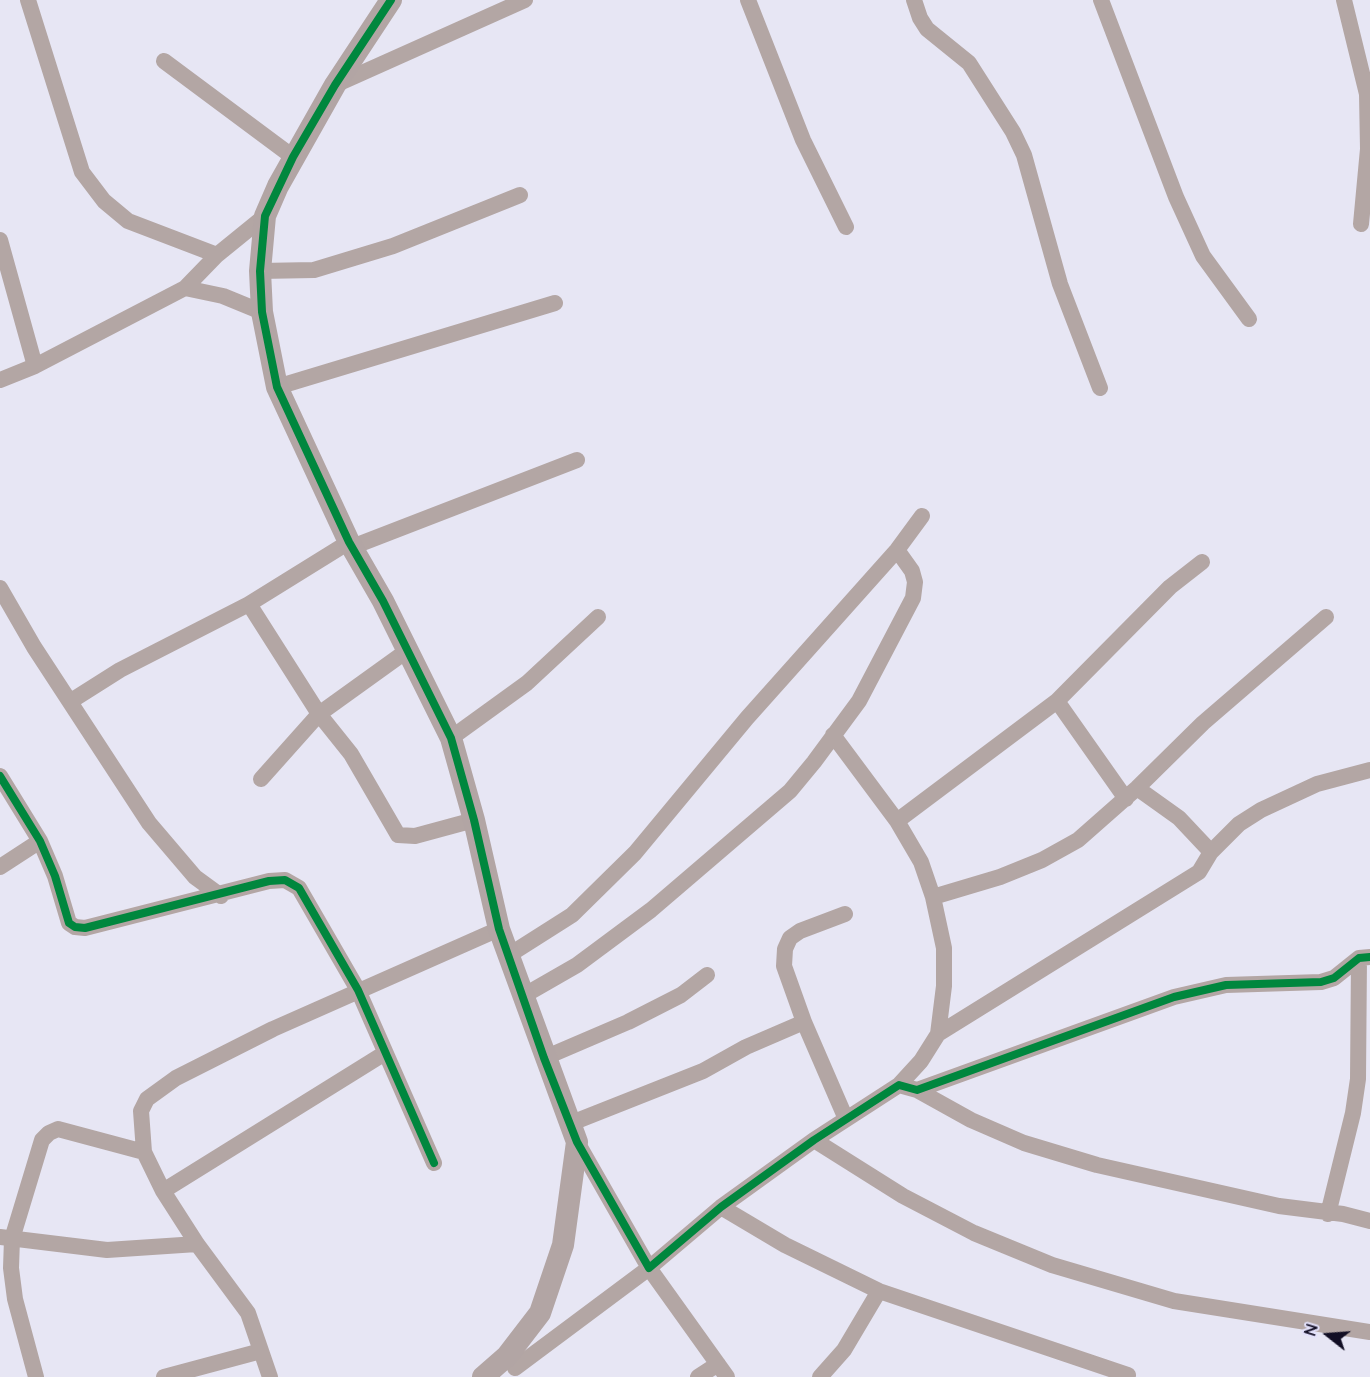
<!DOCTYPE html>
<html>
<head>
<meta charset="utf-8">
<style>
	body { margin:0 }
	#map { position:relative; width:1370px; height:1377px; overflow:hidden; background:#e7e6f4; font-family:Quicksand,sans-serif }
	canvas { display:block }
	.north { position:absolute; left:1298px; top:1305px; width:60px; height:60px; -webkit-text-stroke:4px #e2e0fa; paint-order:stroke; rotate:287deg; font-size:16px; font-weight:700; line-height:24px; text-align:center; color:#120e24 }
	.north::after { content:''; display:block; margin:auto; width:21px; height:27px; background:#120e24; clip-path:polygon(50% 0,100% 100%,50% 72%,0 100%) }
</style>
</head>
<body>
<div id="map">
<canvas width="1370" height="1377"></canvas>
<div class="north">N</div>
</div>
<script>
const context = document.querySelector('canvas').getContext('2d');
context.lineJoin = 'round';
function poly(rows) {
  const path = new Path2D();
  for (const r of rows) {
    path.moveTo(r[0], r[1]);
    for (let i = 2; i < r.length; i += 2) path.lineTo(r[i], r[i + 1]);
  }
  return path;
}
function stroke(path, color, width, dash) {
  context.strokeStyle = color;
  context.lineWidth = width;
  context.lineCap = dash ? 'butt' : 'round';
  context.setLineDash(dash || []);
  context.stroke(path);
}
const street = poly([
	[28,0,82,172,104,201,128,221,217,255],
	[748,0,803,140,846,227],
	[914,0,920,18,927,29,969,63,1013,132,1024,155,1060,284,1100,388],
	[1101,0,1176,197,1203,256,1249,319],
	[1344,0,1367,94,1368,149,1361,224],
	[164,61,293,157],
	[335,85,525,0],
	[0,240,35,366],
	[260,271,314,270,393,246,520,195],
	[185,288,223,296,262,312],
	[0,380,35,366,185,288,217,255,265,216],
	[277,387,555,303],
	[352,547,577,460],
	[0,588,34,647,149,823,195,877,221,896],
	[249,604,319,714,351,754,398,835,415,836,474,820],
	[71,701,120,670,249,604,349,542],
	[1057,701,1126,799],
	[833,735,897,821,921,862,933,897,944,948,944,986,938,1034,921,1061,899,1085],
	[451,738,527,683,598,617],
	[0,776,40,841,55,876,69,923,75,927,85,928,269,881,285,880,299,888,358,990,434,1163],
	[261,779,319,714,408,650],
	[1137,788,1179,818,1211,852],
	[897,821,1057,701,1170,587,1202,562],
	[0,867,40,841],
	[933,897,1000,877,1042,860,1078,840,1137,788,1203,723,1326,617],
	[845,914,800,931,790,938,785,949,784,966,804,1022,846,1119],
	[509,955,572,915,635,853,747,718,897,550,922,516],
	[523,996,577,965,651,910,790,791,814,762,859,701,913,598,915,582,912,571,897,550],
	[938,1034,1199,872,1211,852,1239,824,1261,810,1317,784,1370,770],
	[544,1058,628,1022,681,995,707,975],
	[917,1090,971,1120,1024,1143,1097,1165,1279,1206,1343,1214,1370,1221],
	[569,1124,703,1071,746,1047,804,1022],
	[814,1140,903,1196,974,1233,1052,1265,1174,1301,1370,1332],
	[577,1142,649,1268,721,1207,814,1140,899,1085,917,1090,1174,997,1226,985,1321,982,1334,978,1359,958,1370,957],
	[163,1191,385,1053],
	[721,1207,785,1245,879,1291,1128,1375],
	[1328,1214,1353,1113,1358,1079,1359,958],
	[0,1237,107,1250,197,1244],
	[515,1368,649,1268,727,1377],
	[36,1377,15,1299,11,1268,12,1239,42,1140,49,1133,58,1129,144,1152],
	[164,1377,261,1351],
	[270,1377,248,1313,197,1244,163,1191,144,1152,141,1111,147,1099,176,1078,273,1029,499,929],
	[698,1377,718,1364],
	[820,1377,844,1350,879,1291]
]);
const secondary = poly([
	[391,0,335,85,278,186,265,216,260,271,262,312,277,387,349,542,383,601,451,738,474,820,499,929,577,1142,563,1245,540,1313,507,1356,483,1377]
]);
const cycleway = poly([
	[391,0,335,85,293,157,265,216,260,271,262,312,277,387,349,542,383,601,451,738,474,820,499,929,544,1058,577,1142,649,1268,721,1207,814,1140,899,1085,917,1090,1174,997,1226,985,1321,982,1334,978,1359,958,1370,957],
	[0,776,40,841,55,876,69,923,75,927,85,928,269,881,285,880,299,888,358,990,434,1163]
]);
stroke(street, '#b3a6a4', 16);
stroke(secondary, '#b2a5a4', 22);
stroke(cycleway, '#00873e', 8);
</script>
</body>
</html>
